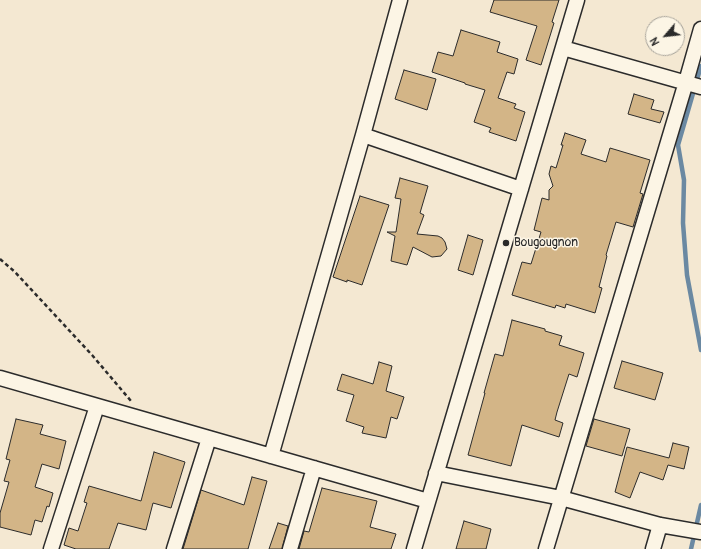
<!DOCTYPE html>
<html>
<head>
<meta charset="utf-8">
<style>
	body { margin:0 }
	#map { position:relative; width:701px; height:549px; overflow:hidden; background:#f4e8d2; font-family:Pangolin,sans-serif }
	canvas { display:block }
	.north { position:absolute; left:645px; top:16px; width:40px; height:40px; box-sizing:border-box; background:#fcf5e5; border:1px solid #a8a49b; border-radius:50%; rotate:242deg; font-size:11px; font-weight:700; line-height:16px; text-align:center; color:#2b2b2b }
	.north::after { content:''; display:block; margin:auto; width:14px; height:18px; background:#2b2b2b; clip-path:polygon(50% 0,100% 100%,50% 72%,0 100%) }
</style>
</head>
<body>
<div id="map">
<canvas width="701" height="549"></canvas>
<div class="north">N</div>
</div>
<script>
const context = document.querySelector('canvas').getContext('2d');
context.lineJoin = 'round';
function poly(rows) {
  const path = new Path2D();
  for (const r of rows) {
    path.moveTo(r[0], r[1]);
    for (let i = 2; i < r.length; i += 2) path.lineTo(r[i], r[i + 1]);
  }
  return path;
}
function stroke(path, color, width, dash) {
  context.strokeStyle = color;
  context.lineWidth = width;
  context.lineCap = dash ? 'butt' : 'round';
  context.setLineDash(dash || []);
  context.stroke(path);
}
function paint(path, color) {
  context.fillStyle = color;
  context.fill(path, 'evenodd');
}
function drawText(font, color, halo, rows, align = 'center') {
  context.font = font + ' Pangolin,sans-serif';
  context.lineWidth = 3;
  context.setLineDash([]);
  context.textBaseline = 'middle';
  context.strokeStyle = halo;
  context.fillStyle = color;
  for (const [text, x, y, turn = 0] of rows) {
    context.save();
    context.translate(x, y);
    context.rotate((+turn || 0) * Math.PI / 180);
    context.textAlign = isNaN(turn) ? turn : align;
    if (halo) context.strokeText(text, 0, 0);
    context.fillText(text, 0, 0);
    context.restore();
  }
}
const stream = poly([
	[701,66,678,145,684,180,683,223,687,275,701,350],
	[691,549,701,505]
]);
const building = poly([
	[494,0,559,0,552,22,554,23,541,65,526,60,537,26,490,12,494,0],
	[461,30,500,42,497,52,518,59,514,74,507,72,498,98,516,104,514,108,525,112,516,141,489,132,491,128,474,122,485,90,465,84,465,83,432,72,438,52,453,56,461,30],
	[404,70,436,79,427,110,395,99,404,70],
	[634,94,654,100,651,109,664,112,660,123,628,114,634,94],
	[565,133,586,140,581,154,606,162,610,148,650,160,640,193,643,194,633,227,616,222,606,255,607,256,599,287,602,288,595,313,566,304,565,308,556,305,555,308,512,295,522,262,531,264,541,232,534,230,542,198,549,200,549,190,553,186,549,174,551,166,556,168,563,145,561,145,565,133],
	[400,178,428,186,420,213,424,215,417,234,438,236,442,238,445,242,447,249,441,256,432,257,413,247,407,265,391,261,395,236,387,232,396,232,401,199,395,198,400,178],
	[360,196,389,205,362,285,347,280,347,282,333,277,360,196],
	[468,235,483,240,473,275,458,270,468,235],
	[512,320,545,329,545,331,562,336,559,345,584,353,577,377,569,374,557,412,555,420,563,423,559,437,522,425,511,466,468,455,485,393,484,393,495,354,503,356,512,320],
	[622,361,663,373,655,400,614,388,622,361],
	[379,362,392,366,386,391,404,397,397,419,391,417,386,438,362,433,364,427,346,421,354,395,337,390,342,374,373,384,379,362],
	[16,419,43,425,40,434,66,441,59,469,42,464,35,487,53,493,49,507,47,506,42,522,35,520,31,535,0,527,0,513,9,482,4,481,10,460,6,459,16,419],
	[594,419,630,429,622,456,586,446,594,419],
	[673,443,689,447,684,469,668,465,663,480,640,472,630,498,615,492,627,447,669,458,673,443],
	[154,452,185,462,171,508,153,503,146,530,118,523,109,549,76,549,64,545,69,528,78,531,87,503,84,502,89,486,141,501,154,452],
	[252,477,267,481,248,549,183,549,201,490,244,505,252,477],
	[322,488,377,501,370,527,396,534,391,549,299,549,304,531,309,532,322,488],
	[464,521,491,529,486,549,456,549,464,521],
	[278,523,288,526,282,549,269,549,278,523]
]);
const path = poly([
	[0,259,15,272,92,355,131,401]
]);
const minor = poly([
	[563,48,701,87],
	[363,135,521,189],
	[0,378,428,501],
	[271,456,363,135,400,0],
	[436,473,561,498,660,525,701,532],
	[51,549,97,406],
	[174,549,209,438],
	[290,549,314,468],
	[414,549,577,0],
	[546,549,686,82,701,29],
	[653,549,660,525]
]);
const markers = [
	[506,243,4,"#2b2b2b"]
];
const poiNames = [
	["Bougougnon",514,243]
];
stroke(stream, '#6b89a2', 4.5);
paint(building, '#d3b587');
stroke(building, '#2b2b2b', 1);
stroke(minor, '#2b2b2b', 17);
stroke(path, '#2b2b2b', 2.5, [4, 3]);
stroke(minor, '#fcf5e5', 14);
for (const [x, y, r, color] of markers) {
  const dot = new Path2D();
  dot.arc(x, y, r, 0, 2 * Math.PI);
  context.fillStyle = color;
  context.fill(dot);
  stroke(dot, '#fcf5e5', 1.5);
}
drawText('12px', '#2b2b2b', '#fcf5e5', poiNames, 'left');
</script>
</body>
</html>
